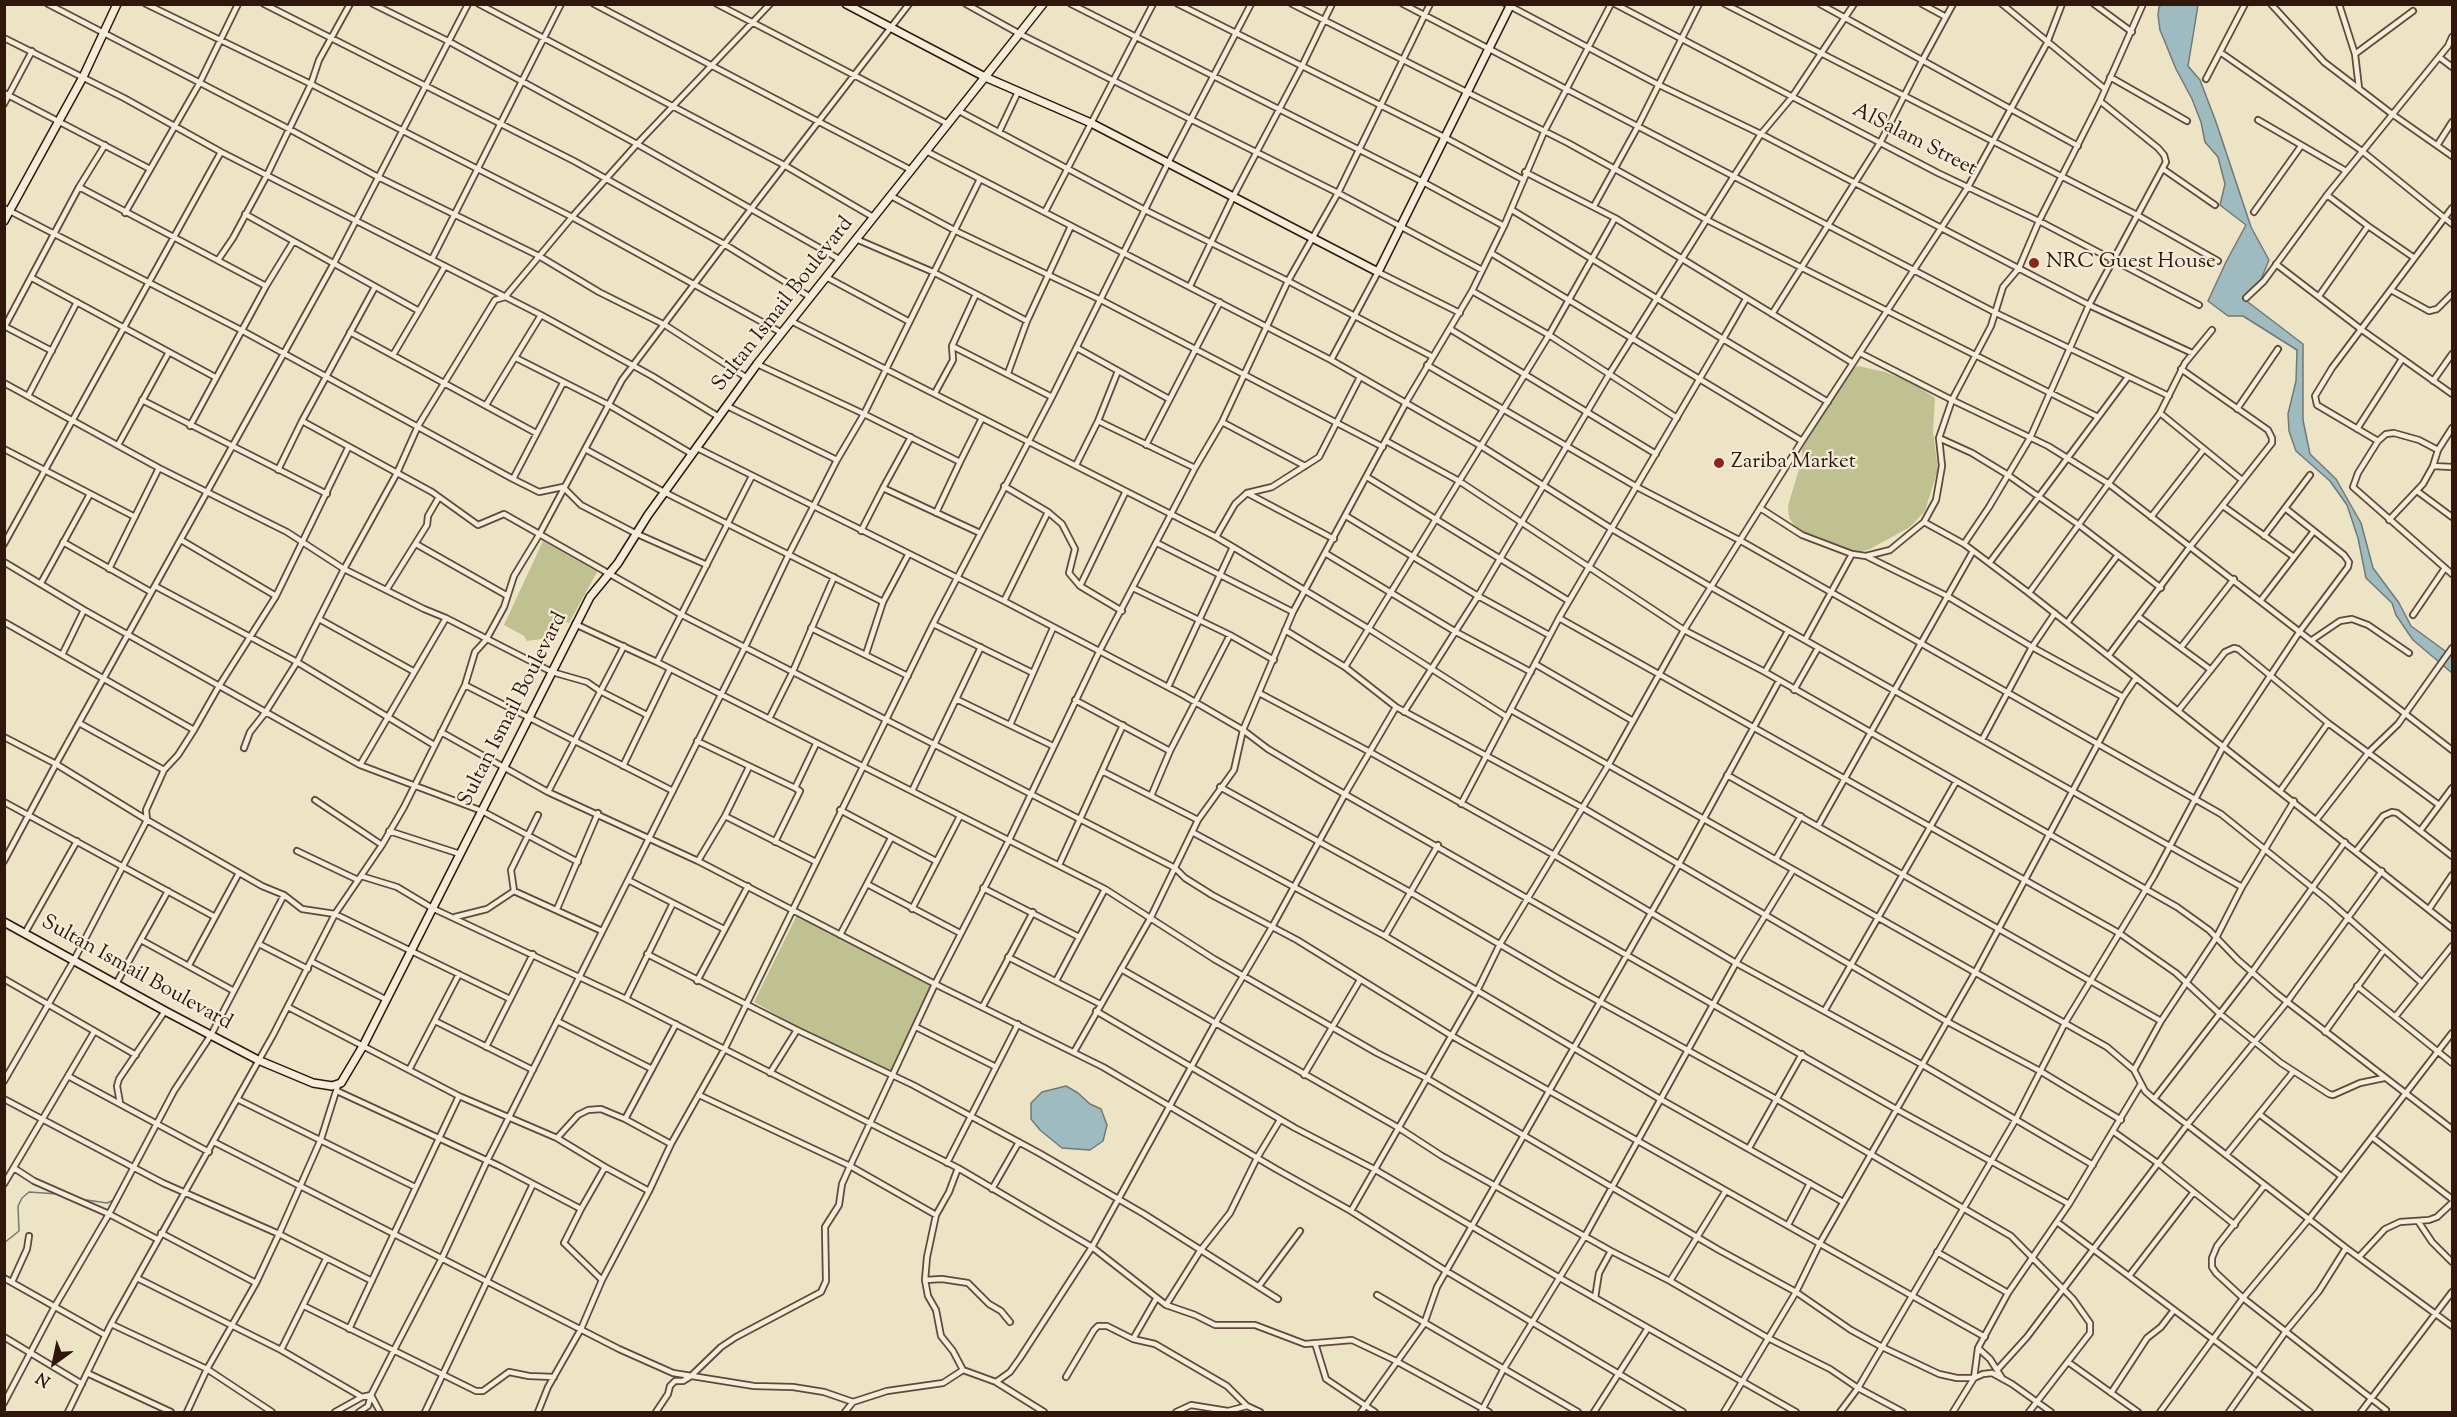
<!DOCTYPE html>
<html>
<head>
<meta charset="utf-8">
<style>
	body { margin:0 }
	#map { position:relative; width:2457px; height:1417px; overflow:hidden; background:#ede3c5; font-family:"Sorts Mill Goudy",serif }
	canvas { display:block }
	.frame { position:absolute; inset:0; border:6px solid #31160b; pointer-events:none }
	.north { position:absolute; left:24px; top:1333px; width:60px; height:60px; -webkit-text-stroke:4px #f3edd9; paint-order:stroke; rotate:213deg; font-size:16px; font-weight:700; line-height:24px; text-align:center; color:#31160b }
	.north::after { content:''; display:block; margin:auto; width:21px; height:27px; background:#31160b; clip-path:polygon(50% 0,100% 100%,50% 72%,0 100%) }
</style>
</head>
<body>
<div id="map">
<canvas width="2457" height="1417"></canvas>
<div class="frame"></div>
<div class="north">N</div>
</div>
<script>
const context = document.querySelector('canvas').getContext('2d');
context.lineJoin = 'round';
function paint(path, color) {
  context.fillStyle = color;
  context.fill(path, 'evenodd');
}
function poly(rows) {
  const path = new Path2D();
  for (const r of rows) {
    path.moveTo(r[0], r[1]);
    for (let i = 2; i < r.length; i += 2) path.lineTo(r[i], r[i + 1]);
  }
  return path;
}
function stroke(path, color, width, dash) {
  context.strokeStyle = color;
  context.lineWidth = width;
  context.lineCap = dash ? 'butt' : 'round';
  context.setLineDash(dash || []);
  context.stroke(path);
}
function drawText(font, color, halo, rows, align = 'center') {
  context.font = font + ' "Sorts Mill Goudy",serif';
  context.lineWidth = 4.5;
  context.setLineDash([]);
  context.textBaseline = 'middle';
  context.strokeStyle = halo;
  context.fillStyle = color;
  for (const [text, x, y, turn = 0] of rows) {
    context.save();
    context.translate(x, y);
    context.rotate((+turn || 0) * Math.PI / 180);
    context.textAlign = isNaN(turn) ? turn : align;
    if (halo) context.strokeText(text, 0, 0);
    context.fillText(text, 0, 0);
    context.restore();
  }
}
const green = poly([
	[1858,366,1885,372,1913,383,1935,398,1933,432,1938,469,1925,511,1910,527,1870,549,1854,553,1809,536,1797,529,1789,518,1788,506,1802,459,1802,448,1851,369],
	[543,541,597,572,569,623,563,621,548,638,527,641,524,636,504,625],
	[797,915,930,986,891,1072,803,1030,754,1002]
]);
const water = poly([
	[2162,5,2198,5,2188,66,2200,80,2216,122,2251,227,2269,260,2260,282,2244,299,2303,344,2303,420,2310,454,2336,479,2361,523,2373,568,2399,603,2411,626,2452,656,2452,673,2413,640,2396,615,2392,603,2366,578,2358,538,2347,505,2330,481,2296,451,2289,431,2288,414,2296,381,2297,350,2243,316,2228,316,2208,301,2226,262,2246,225,2220,205,2225,184,2218,157,2205,142,2201,122,2192,99,2176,69,2160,30,2158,15,2159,7,2162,5],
	[1066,1086,1078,1093,1090,1104,1101,1109,1107,1125,1103,1141,1090,1150,1062,1148,1040,1130,1031,1119,1031,1103,1042,1092,1066,1086]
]);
const stream = poly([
	[80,1199,107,1203,114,1200],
	[4,1243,19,1231,18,1206,22,1198,29,1192,58,1194]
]);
const street = poly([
	[48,4,289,129,378,177,539,256,599,292,665,325,747,378],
	[146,4,311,84,572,217,782,333],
	[264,4,574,161,724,244,810,297],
	[373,4,448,41,637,144,839,259],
	[479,4,784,165,873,217],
	[594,4,911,170],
	[717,4,948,124],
	[966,4,1020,34,1338,193,1482,270],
	[1071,4,1423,182,1504,226],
	[1178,4,1444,137,1522,179],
	[1292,4,1568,143,1707,220,2098,417],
	[1403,4,1996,313,2169,396],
	[1506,4,1657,84,1761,134,2089,305,2192,353],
	[1615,4,1938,173,2039,221,2199,305],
	[1725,4,2137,215,2218,261],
	[1820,4,2078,146],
	[1922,4,1946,17],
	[2002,4,2105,89],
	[2094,4,2132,32],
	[2271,4,2324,62,2392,114,2452,156],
	[2339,4,2355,54,2359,88],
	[4,38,124,98,221,152,541,315,652,376,719,417],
	[2220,52,2362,151,2452,224],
	[2355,54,2413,11],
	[2439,57,2452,67],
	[2110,77,2187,121],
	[2206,79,2245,4],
	[4,93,150,169],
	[4,104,32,51],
	[959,111,1145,210,1288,281,1433,357],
	[2258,120,2346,171],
	[999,132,1018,92],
	[2438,144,2452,122],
	[926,151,1331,360,1481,446,1612,529,1711,587,2242,887],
	[2163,169,2215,205],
	[1525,172,1615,218,1853,363],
	[79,187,266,286],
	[2327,195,2368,226],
	[891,196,956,231,1101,300,1383,447],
	[1594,206,1637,128,1699,4],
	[4,208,241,330,513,479,539,492,563,487,581,505,635,533,707,565],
	[1045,212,1153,4],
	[2254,212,2301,146],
	[125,213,199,84,238,4],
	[245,214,419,311,445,266],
	[856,239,933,272,976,294],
	[1491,253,1802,441],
	[432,259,561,4],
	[218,260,233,238,267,175,311,84,319,60,350,4],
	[2276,264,2362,330,2452,394],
	[826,277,908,321],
	[32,278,215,377],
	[1190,286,1233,197,1302,66,1332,4],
	[2391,290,2429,311,2437,309,2452,294],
	[1472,291,1549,335,1677,418],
	[2319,296,2368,226,2413,257],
	[2246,298,2264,281,2327,195,2448,46,2452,37],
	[1746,299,1723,339,1828,402],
	[1772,314,1880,143,1922,61,1953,4],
	[791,321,1216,537],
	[4,326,52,351],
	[5,326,79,187,105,145],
	[1450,329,1656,454],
	[350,332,536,433],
	[952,346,1052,397],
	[1077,348,1169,399],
	[1860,353,1952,400,1991,326,2003,287,2019,268,2039,221,2100,101,2143,4],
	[393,355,419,311],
	[516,358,609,405,692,454],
	[1331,360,1378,272,1460,313],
	[757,364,864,414,960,462,982,418],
	[1427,365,1637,487,1741,541,2221,814,2329,901,2422,983],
	[1008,373,1027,321],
	[2433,381,2452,354],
	[4,383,159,468,287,532,344,569,424,609,446,618,552,672,587,682,600,691,647,715],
	[935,393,953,360,952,346,976,294,1027,321,1071,226],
	[28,396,77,302],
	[142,400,327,494],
	[486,405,541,315],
	[727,406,837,460],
	[2237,409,2278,349],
	[2160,413,2242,480],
	[302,421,432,492,478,525,504,514,682,615,1175,868,1185,878,1212,895,1297,940,1452,1036,1985,1337],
	[1098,421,1195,468],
	[1222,422,1305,466],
	[190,426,266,286,293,242],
	[2452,428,2438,450,2419,440,2394,433,2386,434,2378,441,2358,473,2353,487,2452,574],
	[2357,429,2402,359],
	[1939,438,1972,453,2008,475,2079,525,2161,588],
	[1386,441,1459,481,1684,630,1765,672,2177,907,2209,930,2238,960,2277,994,2452,1129],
	[2378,441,2317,405,2315,396,2332,368,2452,208],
	[118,445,169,352],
	[1146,445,1220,302],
	[697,448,1004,601,1183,695,1243,730,1268,749,1320,780,1896,1109,2069,1204],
	[4,449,135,517],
	[585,449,664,492,883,602],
	[1076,465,1098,421,1118,371],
	[2433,466,2452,467],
	[278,470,302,421,375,287],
	[1367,477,1569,601],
	[513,479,563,383],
	[1004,486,1048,512,1062,524,1075,549,1069,573,1080,586,1122,611],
	[883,488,911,437],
	[2417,491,2452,517],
	[1247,493,1334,539],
	[2223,506,2294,557],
	[1760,508,1802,535,1852,554,1866,556,1890,550,1924,522,1936,500,1942,466,1939,438,1952,400,2048,446,2109,484,2452,750],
	[936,513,960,462],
	[1346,516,1478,596,1549,635],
	[2151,517,2204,449],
	[2389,520,2423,484,2433,466,2438,450],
	[1924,522,1964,544,2029,593,2452,928],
	[861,531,883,488,980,533],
	[2264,536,2310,475],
	[181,540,276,596],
	[63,542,151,592],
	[1157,543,1293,612],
	[4,544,221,152],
	[416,544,506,595],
	[1964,544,1989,507,2030,438,2089,305,2166,162,2164,155,2158,148,2100,101],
	[1233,547,1369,629,1507,717],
	[1325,553,1456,632,1531,672],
	[1868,557,1947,596,2032,647,2123,697],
	[4,562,84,610,360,765,482,811,578,862],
	[1990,562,2128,377],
	[109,569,159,468],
	[41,583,90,494],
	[155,586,297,662,434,745],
	[1080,586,1125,493],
	[1133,588,1230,635,1274,660],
	[387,589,427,525,428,516,439,497],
	[2029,593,2160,413,2185,363,2212,330],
	[2261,600,2314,531],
	[1004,601,1048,512],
	[2413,615,2445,568],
	[2139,617,2211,670],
	[1559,618,2119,933,2176,973,2219,1013,2281,1063,2329,1094,2333,1095,2360,1083,2384,1078],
	[319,619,413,671],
	[4,622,194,730],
	[2067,623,2117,556],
	[575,624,657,662,1105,889,1214,959,1377,1053,1426,1078,1719,1250,1796,1292,1851,1330,1882,1347,1939,1374,1957,1378,1974,1378,1983,1374,1992,1373,2012,1384,2051,1412],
	[933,624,1033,673],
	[811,628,908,676],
	[1285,630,1345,667,1396,707,1583,808,1946,1021,2040,1071,2121,1120],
	[1805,640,1852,554],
	[2312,640,2340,621,2352,619,2368,625,2409,653],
	[2182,646,2234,579],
	[866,654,883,602,908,555],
	[62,655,84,610],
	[2109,655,2189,548,2272,443,2272,438,2268,430,2181,369],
	[657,662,752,476],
	[1535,664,1633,721],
	[1345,667,1549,335,1615,218],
	[1765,672,1788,631],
	[465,685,673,791],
	[1168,687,1233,547,1216,537,1235,504,1247,493,1272,487,1319,457,1360,377],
	[1794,690,1818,648],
	[1261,694,1370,752,1554,855,1736,963,1921,1064,2093,1165],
	[956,699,1053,746],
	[1075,700,1170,751],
	[1511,710,2107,1047,2134,1070,2145,1091,2154,1099,2346,1248,2452,1326],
	[2178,711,2225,652,2234,648,2238,649,2328,723,2439,805],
	[1404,712,1478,596,1610,373,1734,176,1761,134,1792,97,1854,4],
	[769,719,793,671,834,577],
	[79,723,164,770],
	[1010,725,1053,628],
	[441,732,548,792,698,861,935,984,1103,1067,1276,1169,1351,1211,1446,1271,1683,1412],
	[4,737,56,764,147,820,262,886,284,895,302,909,335,914,510,999],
	[1982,740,2032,647,2055,613],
	[697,741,795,788],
	[244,748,250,732,265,713,297,662,344,569,397,473,418,426,495,300,505,297,572,217,637,144,770,4],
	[360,765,446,618],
	[623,766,670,669],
	[1102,771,1198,820],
	[1727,775,2161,1021],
	[1220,787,1410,892,1564,982,1776,1099,2011,1236,2073,1299,2090,1323,2090,1333,2029,1412],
	[912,791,981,647],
	[2280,791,2328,723],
	[548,792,624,646],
	[1151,796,1170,751,1230,635],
	[315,800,382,845],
	[4,802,215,917],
	[1461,804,1559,618,1723,339,1512,210],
	[840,810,936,861],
	[725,816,816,862],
	[2317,819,2369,752,2398,724,2452,648],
	[1818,826,1973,551],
	[389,831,460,854],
	[2420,831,2452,788],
	[1192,832,1385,936,1660,1099,1843,1202],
	[775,842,800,791,795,788,816,744],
	[297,851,358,880],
	[2356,851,2383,816,2392,812,2397,813,2452,856],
	[1776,859,1801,816],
	[4,861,56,764,334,263,468,4],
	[698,861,725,816,749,767],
	[1059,865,1123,725],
	[361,876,397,887,432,908,626,999,958,1168,1092,1247,1166,1305,1195,1315,1215,1325,1255,1325,1305,1344,1352,1340,1394,1360,1489,1412],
	[628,880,724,929],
	[867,884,960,933],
	[983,888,1079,937],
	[514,891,602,931],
	[557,909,598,813],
	[912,909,960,816],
	[2429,909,2452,875],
	[455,917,487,909,514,891,511,870,538,815],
	[25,933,77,841],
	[840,935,891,838],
	[1385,936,1438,845],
	[141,940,234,991],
	[259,944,308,969],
	[647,954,797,1030,913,1085,1039,1153,1144,1214,1278,1299],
	[1008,957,1100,1004],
	[312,962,387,1000],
	[189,965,239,873],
	[1121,969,1399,1128,1442,1156,1611,1251,1670,1281,1768,1338,1830,1369,1858,1388,1903,1412],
	[4,979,136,1055],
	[697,981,748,886],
	[1056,981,1105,889],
	[116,984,168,891],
	[2357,986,2452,1063],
	[626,999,673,903],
	[983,1006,1033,912],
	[288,1007,459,1096,557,1138,605,1167],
	[1825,1010,1956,782],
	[1096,1011,1295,1128,1374,1169,1560,1278,1796,1412],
	[2395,1017,2452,946],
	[435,1021,533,1070],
	[557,1021,652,1069],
	[916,1027,996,1067],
	[2325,1032,2384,950],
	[486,1047,533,954],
	[1074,1052,1151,917,1198,820,1234,770,1243,730,1293,612,1408,399,1472,291,1504,226,1544,132,1611,4],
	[409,1070,459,974],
	[2134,1070,2161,1021,2216,938,2242,887,2294,801],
	[770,1073,797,1030],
	[1304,1075,1360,980],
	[68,1076,209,1152],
	[4,1081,74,960,147,820,146,810,164,770,178,755,194,730,219,686,276,596,348,448],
	[337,1091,499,1166,581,1209],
	[699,1095,850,1166,936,1215],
	[4,1099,163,1183,279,1234,372,1281],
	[237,1099,415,1187],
	[2154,1099,2252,972,2345,842],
	[120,1103,117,1086,119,1079,165,1011],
	[2259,1114,2341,1176],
	[625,1119,676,1024],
	[2114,1132,2159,1164,2235,1225],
	[2372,1137,2452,1199],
	[557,1138,578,1115,588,1110,601,1109,625,1119,671,1144],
	[214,1142,619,1349,673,1373,754,1386,793,1387,824,1392,853,1402],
	[1749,1148,1802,1054],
	[2226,1155,2293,1072],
	[947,1163,1018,1024],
	[14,1168,34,1181,109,1214,157,1239],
	[958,1168,949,1192,936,1215,927,1257,925,1280,928,1296,936,1310,941,1336,953,1351,963,1370,996,1382,1044,1412],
	[4,1184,94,1032],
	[2264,1186,2217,1246,2212,1258,2212,1267,2216,1273,2243,1298,2386,1410],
	[992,1189,1019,1142],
	[1351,1211,1477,991,1500,944,1609,764,1684,630,1802,441,1968,187,2047,43,2062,4],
	[2418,1221,2432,1242,2452,1262],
	[2057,1222,2310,1412],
	[1788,1225,1810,1183],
	[161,1233,256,1283],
	[1937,1252,2008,1293],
	[2359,1257,2385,1229,2400,1222,2429,1220,2437,1217,2452,1203],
	[2129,1276,2193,1193],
	[4,1278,105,1335],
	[137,1278,281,1350,362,1397,371,1395],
	[602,1280,564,1243,581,1209,605,1167,649,1191],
	[925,1280,942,1279,968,1283,989,1304,1001,1311,1010,1322],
	[1670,1281,1725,1192],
	[12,1282,27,1249,29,1236],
	[1259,1286,1300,1231],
	[1377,1295,1578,1412],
	[1595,1298,1599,1273,1611,1251],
	[1166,1305,1200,1251,1230,1213,1257,1158,1280,1120],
	[304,1306,476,1391,483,1391,509,1372,529,1376,554,1377],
	[111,1324,207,1369,272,1412],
	[349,1329,459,1096],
	[4,1337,82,1384],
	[1133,1339,1156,1299],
	[1315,1343,1326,1379,1375,1412],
	[1978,1348,1990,1359,2002,1378],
	[281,1350,326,1259],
	[2068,1362,2138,1412],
	[1998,1369,2027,1337,2187,1125,2287,1002,2382,871],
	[87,1373,171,1412],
	[1066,1377,1094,1330,1098,1326,1107,1326,1133,1339,1155,1344,1227,1386,1247,1406],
	[996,1382,1010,1372,1020,1358,1092,1247,1216,1022,1272,927,1345,794,1396,707],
	[2111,1393,2147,1338,2161,1327,2174,1310],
	[371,1395,380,1412],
	[4,1403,55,1306,109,1214,174,1091,211,1035,284,895],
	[68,1412,111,1324,273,1035,335,914,382,845,404,807,465,685,475,652,486,640,504,607,514,576,539,535,622,380,751,209,909,4],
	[187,1412,207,1369,256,1283,279,1234,321,1139,338,1085],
	[335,1412,362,1397],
	[359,1412,368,1406,371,1395,394,1350,442,1258,487,1161,745,647,789,554,837,460,864,414,980,179],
	[425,1412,533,1184],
	[538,1412,548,1387,581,1329,602,1280,649,1191,671,1144,724,1050,933,624,1052,397,1168,163,1251,4],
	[656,1412,668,1394,670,1386,675,1381,683,1381,691,1376,721,1347,736,1337,821,1292,826,1281,825,1227,839,1205,842,1184,850,1166,935,984,1009,840,1100,650,1195,468,1222,422,1288,281,1338,193,1430,4],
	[845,1412,853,1402,887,1391,943,1383,963,1370],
	[1176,1412,1191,1405,1228,1411,1247,1406,1260,1412],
	[1361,1412,1424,1324,1437,1287,1679,864,1779,681],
	[1481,1412,1503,1370,1585,1236,1736,963,1793,870],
	[1594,1412,1648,1328],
	[1724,1412,1796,1292,1820,1243,1976,971,2123,697,2136,678],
	[1840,1412,1858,1388,2016,1119,2065,1023,2154,876,2223,747,2300,631,2348,567,2349,562,2344,555,2285,508],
	[1953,1412,1974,1378,1978,1348,2008,1293,2069,1204,2141,1084],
	[2160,1412,2243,1298,2309,1219,2452,1033],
	[2229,1412,2286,1331,2319,1291,2346,1248],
	[2361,1412,2452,1292]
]);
const secondary = poly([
	[846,4,985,77,1091,123,1378,272,1511,4],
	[4,221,83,77,117,4],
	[4,922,165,1011,258,1060,313,1083,332,1086,341,1083,363,1046,590,597,618,563,648,515,757,364,1043,4]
]);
const markers = [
	[2034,263,6,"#8f2418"],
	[1719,463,6,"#8f2418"]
];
const streetNames = [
	["AlSalam Street",1914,141,27],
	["Sultan Ismail Boulevard",784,305,-52],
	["Sultan Ismail Boulevard",514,710,-63],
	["Sultan Ismail Boulevard",136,974,29]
];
const poiNames = [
	["NRC Guest House",2046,263],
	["Zariba Market",1731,463]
];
paint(green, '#bfc190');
paint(water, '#9ebbbf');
stroke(water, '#727977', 1.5);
stroke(stream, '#727977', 1.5);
stroke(street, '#60493a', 8);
stroke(secondary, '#31160b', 10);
stroke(street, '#f3edd9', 4.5);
stroke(secondary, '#f3edd9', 7);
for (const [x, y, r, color] of markers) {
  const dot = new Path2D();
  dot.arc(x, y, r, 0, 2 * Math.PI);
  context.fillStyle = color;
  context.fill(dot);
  stroke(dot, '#f3edd9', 2);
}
drawText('21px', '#31160b', '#f3edd9', streetNames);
drawText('21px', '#31160b', '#f3edd9', poiNames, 'left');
</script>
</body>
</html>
